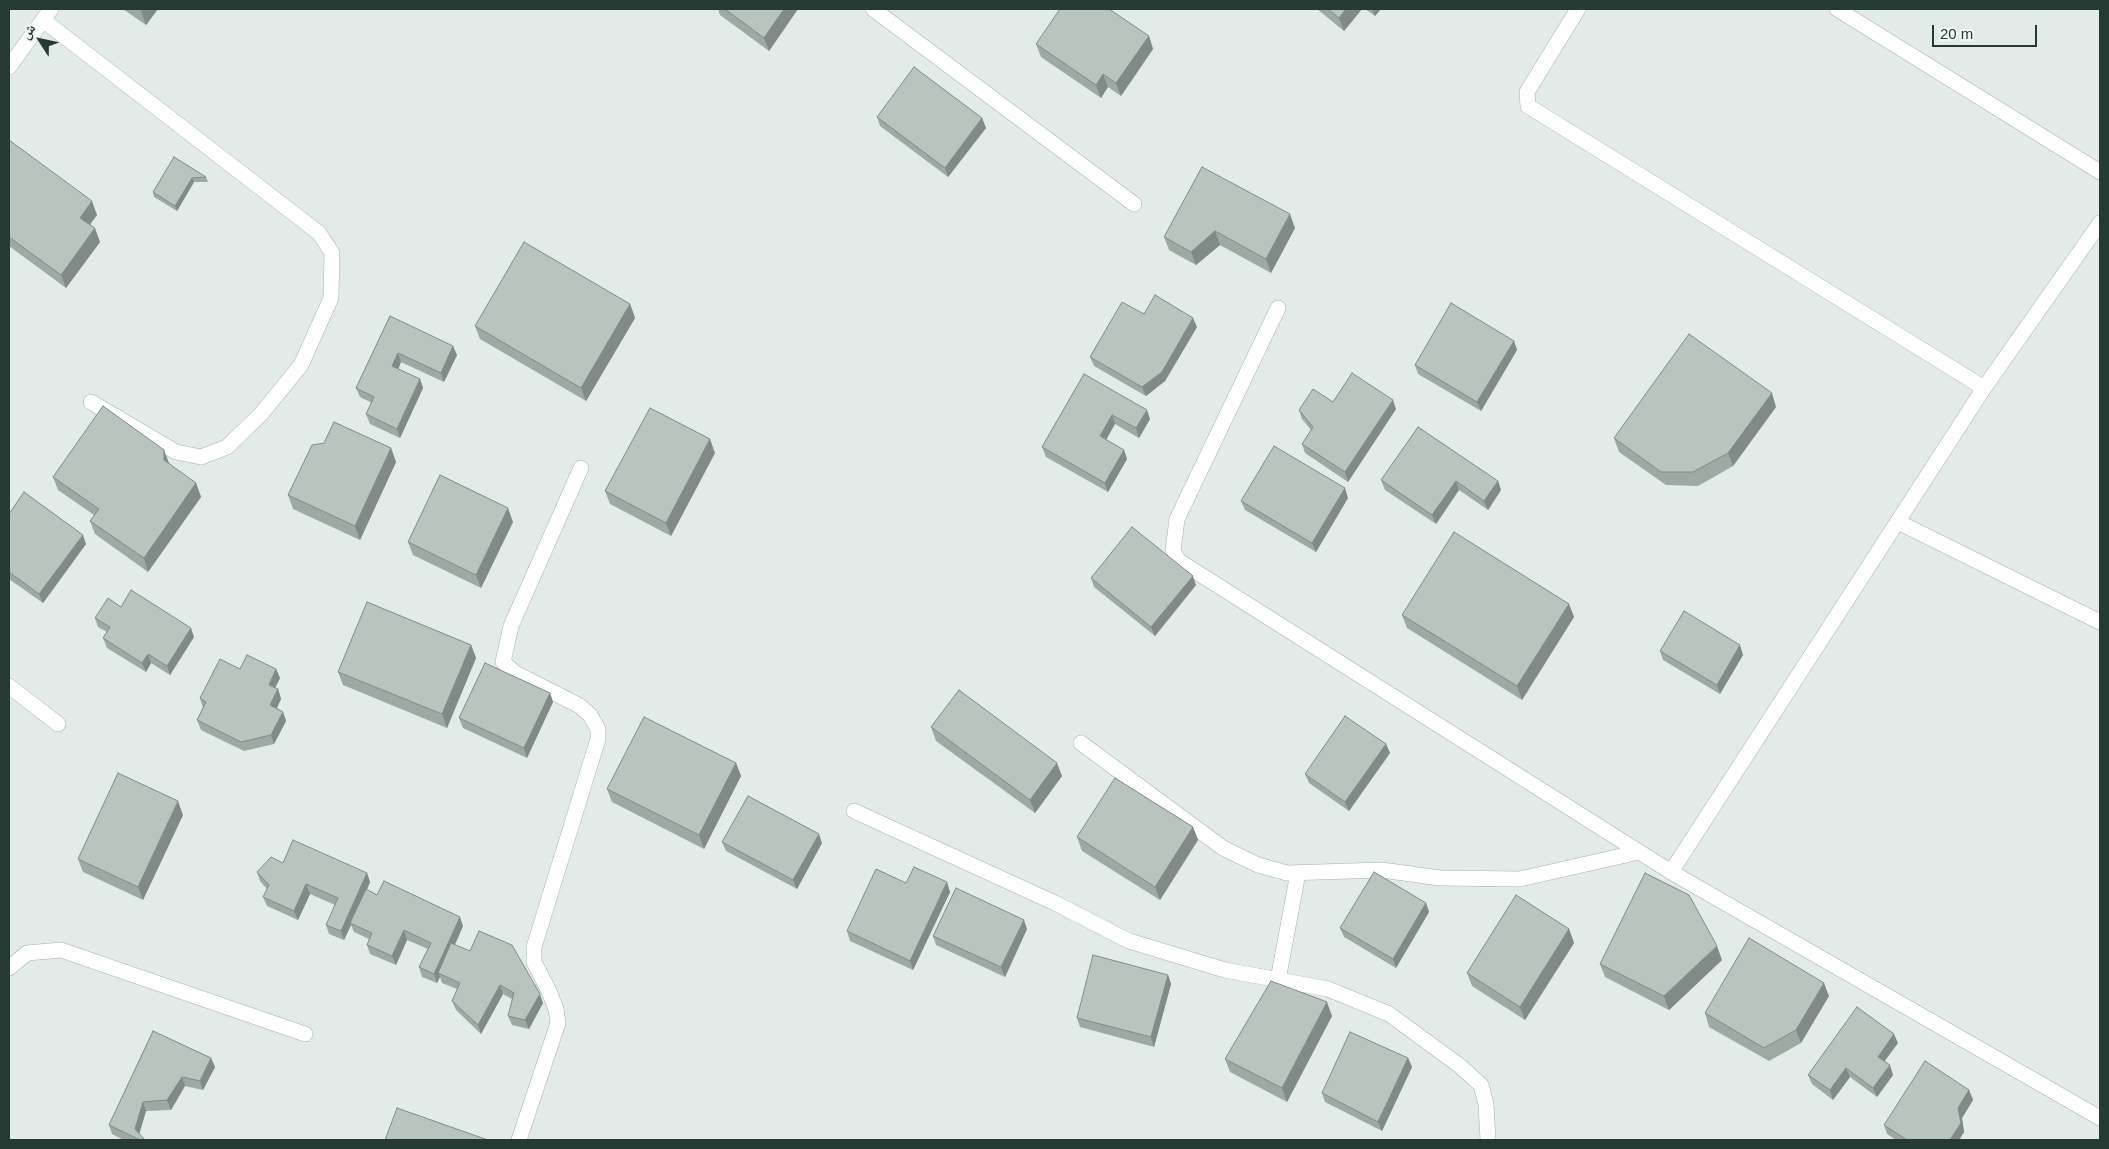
<!DOCTYPE html>
<html>
<head>
<meta charset="utf-8">
<style>
	body { margin:0 }
	#map { position:relative; width:2109px; height:1149px; overflow:hidden; background:#e2ebe7; font-family:Helvetica,"Noto Naskh Arabic",sans-serif }
	canvas { display:block }
	.frame { position:absolute; inset:0; border:10px solid #243a33; pointer-events:none }
	.north { position:absolute; left:15px; top:15px; width:50px; height:50px; -webkit-text-stroke:4px #f2f8f5; paint-order:stroke; rotate:305deg; font-size:14px; font-weight:700; line-height:20px; text-align:center; color:#243a33 }
	.north::after { content:''; display:block; margin:auto; width:18px; height:22px; background:#243a33; clip-path:polygon(50% 0,100% 100%,50% 72%,0 100%) }
	.scale { position:absolute; left:1932px; top:25px; width:105px; height:22px; box-sizing:border-box; border:2px solid #243a33; border-top:0; padding-left:6px; font-size:15px; line-height:18px; white-space:nowrap; color:#243a33; -webkit-text-stroke:4px #f2f8f5; paint-order:stroke }
</style>
</head>
<body>
<div id="map">
<canvas width="2109" height="1149"></canvas>
<div class="frame"></div>
<div class="north">ش</div>
<div class="scale">20 m</div>
</div>
<script>
const context = document.querySelector('canvas').getContext('2d');
context.lineJoin = 'round';
function poly(rows) {
  const path = new Path2D();
  for (const r of rows) {
    path.moveTo(r[0], r[1]);
    for (let i = 2; i < r.length; i += 2) path.lineTo(r[i], r[i + 1]);
  }
  return path;
}
function stroke(path, color, width, dash) {
  context.strokeStyle = color;
  context.lineWidth = width;
  context.lineCap = dash ? 'butt' : 'round';
  context.setLineDash(dash || []);
  context.stroke(path);
}
function paint(path, color) {
  context.fillStyle = color;
  context.fill(path, 'evenodd');
}
const street = poly([
	[873,9,1134,204],
	[1578,9,1527,92,1528,106,1984,388],
	[1837,9,2100,172],
	[43,20,319,233,332,253,331,298,301,365,261,414,227,447,201,457,176,452,91,402],
	[9,67,51,9],
	[1278,308,1177,519,1173,551,1179,561,1671,872,2100,1118],
	[1898,522,2100,622],
	[9,686,58,724],
	[1081,743,1223,848,1258,865,1287,873,1382,870,1440,878,1520,879,1639,852],
	[854,811,1055,903,1129,941,1225,970,1328,989,1389,1014,1460,1066,1481,1085,1486,1104,1488,1140],
	[1671,872,1984,388,2100,223],
	[9,968,27,953,61,950,305,1034],
	[1278,980,1298,873],
	[519,1140,558,1023,556,1009,549,991,534,962,534,947,598,739,598,729,590,715,580,706,515,673,503,662,511,626,581,468]
]);
const wall = poly([
	[123,9,158,9,146,25],
	[718,9,798,9,769,51,720,15],
	[1317,9,1362,9,1344,31],
	[1365,9,1381,9,1375,16],
	[1149,36,1153,49,1121,96,1108,87,1101,98,1041,57,1036,44],
	[877,117,982,118,986,128,948,177,880,126],
	[9,140,97,215,90,224,100,242,66,288,9,246],
	[174,157,206,177,208,182,194,182,177,211,154,197,153,192],
	[1202,167,1295,228,1271,273,1220,245,1196,265,1169,250,1164,237],
	[630,304,635,318,586,401,480,339,475,326],
	[1144,314,1197,327,1165,381,1146,396,1094,366,1090,357],
	[390,316,457,355,444,382,401,362,398,369,420,379,423,388,400,438,370,424,366,414,372,403,360,397,356,388],
	[1514,341,1517,350,1481,411,1418,374,1415,365],
	[1084,374,1150,419,1139,438,1115,424,1106,440,1124,450,1127,459,1108,492,1046,457,1042,447],
	[1333,402,1396,409,1348,482,1305,453,1302,444,1311,430,1302,419,1299,410],
	[1776,407,1733,466,1698,486,1666,485,1619,452,1614,438],
	[391,448,396,462,360,540,293,509,288,495],
	[715,453,671,536,610,504,605,491],
	[169,463,169,464,196,483,201,497,148,572,95,534,90,521,94,515,58,490,53,477],
	[1381,480,1498,481,1501,490,1488,510,1459,490,1436,524,1385,490],
	[1348,498,1316,552,1245,510,1241,501],
	[9,514,86,544,43,603,9,579],
	[513,522,481,588,413,555,408,542],
	[1091,578,1196,585,1155,636,1094,587],
	[1569,604,1574,617,1522,700,1407,628,1402,615],
	[121,607,194,637,170,675,151,663,146,672,107,648,103,638,107,632,98,627,95,618],
	[471,645,476,658,447,728,343,685,338,672],
	[1660,651,1743,655,1720,694,1663,660],
	[240,669,276,669,280,678,275,688,278,689,281,699,277,708,283,712,286,721,274,744,244,751,201,730,197,720,203,708,200,698],
	[550,693,553,702,527,758,463,728,459,718],
	[931,727,1062,776,1035,813,936,741],
	[1386,744,1390,753,1349,811,1309,783,1305,774],
	[736,763,741,776,704,849,612,802,607,789],
	[183,815,143,900,83,872,78,859],
	[1193,827,1198,840,1160,900,1082,851,1077,837],
	[722,842,822,843,797,889,726,851],
	[283,863,367,873,370,882,367,890,377,895,463,926,455,945,543,1003,529,1029,512,1025,508,1016,512,999,503,994,481,1034,456,1010,452,1001,457,989,442,983,440,977,437,983,422,977,419,967,428,949,407,940,396,965,370,954,367,945,369,939,354,932,351,925,344,940,329,934,326,925,335,905,310,894,298,920,267,906,263,897,267,889,260,881,257,872],
	[906,883,950,892,913,970,850,941,847,931],
	[1426,903,1429,912,1396,968,1344,937,1340,928],
	[1027,929,1005,977,936,945,933,936],
	[1569,929,1574,943,1525,1020,1472,986,1467,973],
	[1722,960,1669,1010,1605,977,1600,964],
	[1168,975,1171,984,1154,1047,1080,1027,1077,1018],
	[1829,996,1801,1043,1769,1061,1709,1027,1705,1013],
	[1332,1016,1287,1102,1230,1072,1225,1059],
	[153,1031,211,1058,215,1067,203,1090,185,1086,171,1110,146,1111,139,1134,145,1140,124,1140,112,1134,109,1125],
	[1898,1043,1884,1061,1893,1075,1877,1097,1850,1077,1833,1100,1812,1084,1808,1075],
	[1408,1058,1412,1067,1382,1131,1325,1102,1322,1093],
	[1969,1090,1973,1100,1962,1118,1964,1132,1959,1140,1896,1140,1887,1134,1884,1125]
]);
const shadedWall = poly([
	[143,9,158,9,146,25,141,11],
	[784,9,798,9,769,51,764,38],
	[1346,9,1362,9,1344,31,1339,18],
	[1372,9,1381,9,1375,16],
	[1149,36,1153,49,1121,96,1116,83],
	[1103,74,1108,87,1101,98,1096,85],
	[982,118,986,128,948,177,945,168],
	[192,178,194,182,177,211,175,206],
	[92,201,97,215,85,231,80,218],
	[1290,214,1295,228,1271,273,1266,259],
	[95,228,100,242,66,288,61,275],
	[1215,231,1220,245,1196,265,1191,252],
	[630,304,635,318,586,401,581,388],
	[1193,318,1197,327,1165,381,1146,396,1142,387],
	[1514,341,1517,350,1481,411,1477,402],
	[453,346,457,355,444,382,441,373],
	[398,353,401,362,396,375,392,366],
	[420,379,423,388,400,438,397,429],
	[1772,393,1776,407,1733,466,1728,453],
	[1393,400,1396,409,1348,482,1345,472],
	[1147,410,1150,419,1139,438,1136,428],
	[1112,415,1115,424,1103,445,1100,436],
	[710,439,715,453,671,536,666,523],
	[391,448,396,462,360,540,355,526],
	[164,450,169,463,169,474,164,460],
	[1124,450,1127,459,1108,492,1105,483],
	[1456,481,1459,490,1436,524,1432,515],
	[1498,481,1501,490,1488,510,1484,501],
	[196,483,201,497,148,572,144,558],
	[1345,488,1348,498,1316,552,1312,543],
	[508,508,513,522,481,588,476,575],
	[83,535,86,544,43,603,39,594],
	[1193,576,1196,585,1155,636,1151,627],
	[1569,604,1574,617,1522,700,1517,686],
	[191,628,194,637,170,675,167,666],
	[471,645,476,658,447,728,442,714],
	[1740,645,1743,655,1720,694,1717,685],
	[148,654,151,663,146,672,142,663],
	[276,669,280,678,272,694,269,685],
	[278,689,281,699,274,714,270,705],
	[550,693,553,702,527,758,524,748],
	[283,712,286,721,274,744,271,735],
	[1386,744,1390,753,1349,811,1345,802],
	[736,763,741,776,704,849,699,835],
	[1057,763,1062,776,1035,813,1030,800],
	[178,801,183,815,143,900,138,887],
	[1193,827,1198,840,1160,900,1155,887],
	[819,834,822,843,797,889,793,880],
	[367,873,370,882,352,923,350,923,351,925,344,940,341,931],
	[947,882,950,892,913,970,910,961],
	[306,884,310,894,298,920,294,911],
	[1426,903,1429,912,1396,968,1393,959],
	[460,917,463,926,441,975,438,973,440,977,437,983,434,974],
	[1024,920,1027,929,1005,977,1001,967],
	[1569,929,1574,943,1525,1020,1520,1007],
	[404,930,407,940,396,965,392,956],
	[1717,946,1722,960,1669,1010,1664,996],
	[1168,975,1171,984,1154,1047,1151,1037],
	[1824,983,1829,996,1801,1043,1796,1030],
	[500,985,503,994,481,1034,478,1025],
	[540,994,543,1003,529,1029,525,1020],
	[1327,1002,1332,1016,1287,1102,1282,1088],
	[1894,1034,1898,1043,1881,1066,1878,1057],
	[211,1058,215,1067,203,1090,200,1081],
	[1408,1058,1412,1067,1382,1131,1378,1122],
	[1890,1065,1893,1075,1877,1097,1873,1088],
	[1846,1068,1850,1077,1833,1100,1830,1090],
	[182,1077,185,1086,171,1110,167,1100],
	[1969,1090,1973,1100,1962,1118,1964,1132,1959,1140,1950,1140,1958,1108],
	[143,1102,146,1111,138,1138,135,1129]
]);
const building = poly([
	[725,9,784,9,764,38,725,9],
	[1060,9,1109,9,1149,36,1116,83,1103,74,1096,85,1036,44,1060,9],
	[1328,9,1346,9,1339,18,1328,9],
	[914,67,982,118,945,168,877,117,914,67],
	[9,140,92,201,80,218,95,228,61,275,9,237,9,140],
	[174,157,206,177,192,178,175,206,153,192,174,157],
	[1202,167,1290,214,1266,259,1215,231,1191,252,1164,237,1202,167],
	[524,242,630,304,581,388,475,326,524,242],
	[1155,295,1193,318,1162,372,1142,387,1090,357,1122,302,1144,314,1155,295],
	[1451,303,1514,341,1477,402,1415,365,1451,303],
	[390,316,453,346,441,373,398,353,392,366,420,379,397,429,366,414,374,397,356,388,390,316],
	[1689,334,1772,393,1728,453,1693,472,1661,472,1614,438,1689,334],
	[1352,373,1393,400,1345,472,1302,444,1313,427,1299,410,1313,389,1333,402,1352,373],
	[1084,374,1147,410,1136,428,1112,415,1100,436,1124,450,1105,483,1042,447,1084,374],
	[103,406,164,450,164,460,196,483,144,558,90,521,99,509,53,477,103,406],
	[650,408,710,439,666,523,605,491,650,408],
	[334,422,391,448,355,526,288,495,312,445,324,443,334,422],
	[1418,427,1498,481,1484,501,1456,481,1432,515,1381,480,1418,427],
	[1274,446,1345,488,1312,543,1241,501,1274,446],
	[440,475,508,508,476,575,408,542,440,475],
	[24,492,83,535,39,594,9,572,9,514,24,492],
	[1132,527,1193,576,1151,627,1091,578,1132,527],
	[1454,532,1569,604,1517,686,1402,615,1454,532],
	[131,590,191,628,167,666,148,654,142,663,103,638,110,627,95,618,108,598,121,607,131,590],
	[367,602,471,645,442,714,338,672,367,602],
	[1684,611,1740,645,1717,685,1660,651,1684,611],
	[247,655,276,669,269,685,278,689,270,705,283,712,271,735,241,742,197,720,206,702,200,698,220,659,240,669,247,655],
	[485,663,550,693,524,748,459,718,485,663],
	[959,690,1057,763,1030,800,931,727,959,690],
	[1345,716,1386,744,1345,802,1305,774,1345,716],
	[644,717,736,763,699,835,607,789,644,717],
	[118,773,178,801,138,887,78,859,118,773],
	[1115,778,1193,827,1155,887,1077,837,1115,778],
	[748,796,819,834,793,880,722,842,748,796],
	[293,840,367,873,341,931,326,925,338,898,306,884,294,911,263,897,269,885,257,872,271,857,283,863,293,840],
	[914,867,947,882,910,961,847,931,876,869,906,883,914,867],
	[1374,872,1426,903,1393,959,1340,928,1374,872],
	[1645,873,1689,895,1717,946,1664,996,1600,964,1645,873],
	[384,881,460,917,434,974,419,967,431,943,404,930,392,956,367,945,372,933,350,923,366,889,377,895,384,881],
	[956,888,1024,920,1001,967,933,936,956,888],
	[1516,895,1569,929,1520,1007,1467,973,1516,895],
	[479,931,512,945,540,994,525,1020,508,1016,514,993,500,985,478,1025,452,1001,460,983,438,973,451,943,470,951,479,931],
	[1749,938,1824,983,1796,1030,1764,1048,1705,1013,1749,938],
	[1093,955,1168,975,1151,1037,1077,1018,1093,955],
	[1271,981,1327,1002,1282,1088,1225,1059,1271,981],
	[1857,1007,1894,1034,1878,1057,1890,1065,1873,1088,1846,1068,1830,1090,1808,1075,1857,1007],
	[153,1031,211,1058,200,1081,182,1077,167,1100,143,1102,135,1129,145,1140,140,1140,109,1125,153,1031],
	[1350,1032,1408,1058,1378,1122,1322,1093,1350,1032],
	[1925,1061,1969,1090,1958,1108,1961,1123,1950,1140,1907,1140,1884,1125,1925,1061],
	[397,1108,488,1140,385,1140,397,1108]
]);
stroke(street, '#a5b2ad', 16);
stroke(street, '#fff', 15);
paint(wall, '#9ea9a4');
paint(shadedWall, '#818a86');
paint(building, '#b8c5bf');
stroke(building, '#818a86', 1);
</script>
</body>
</html>
